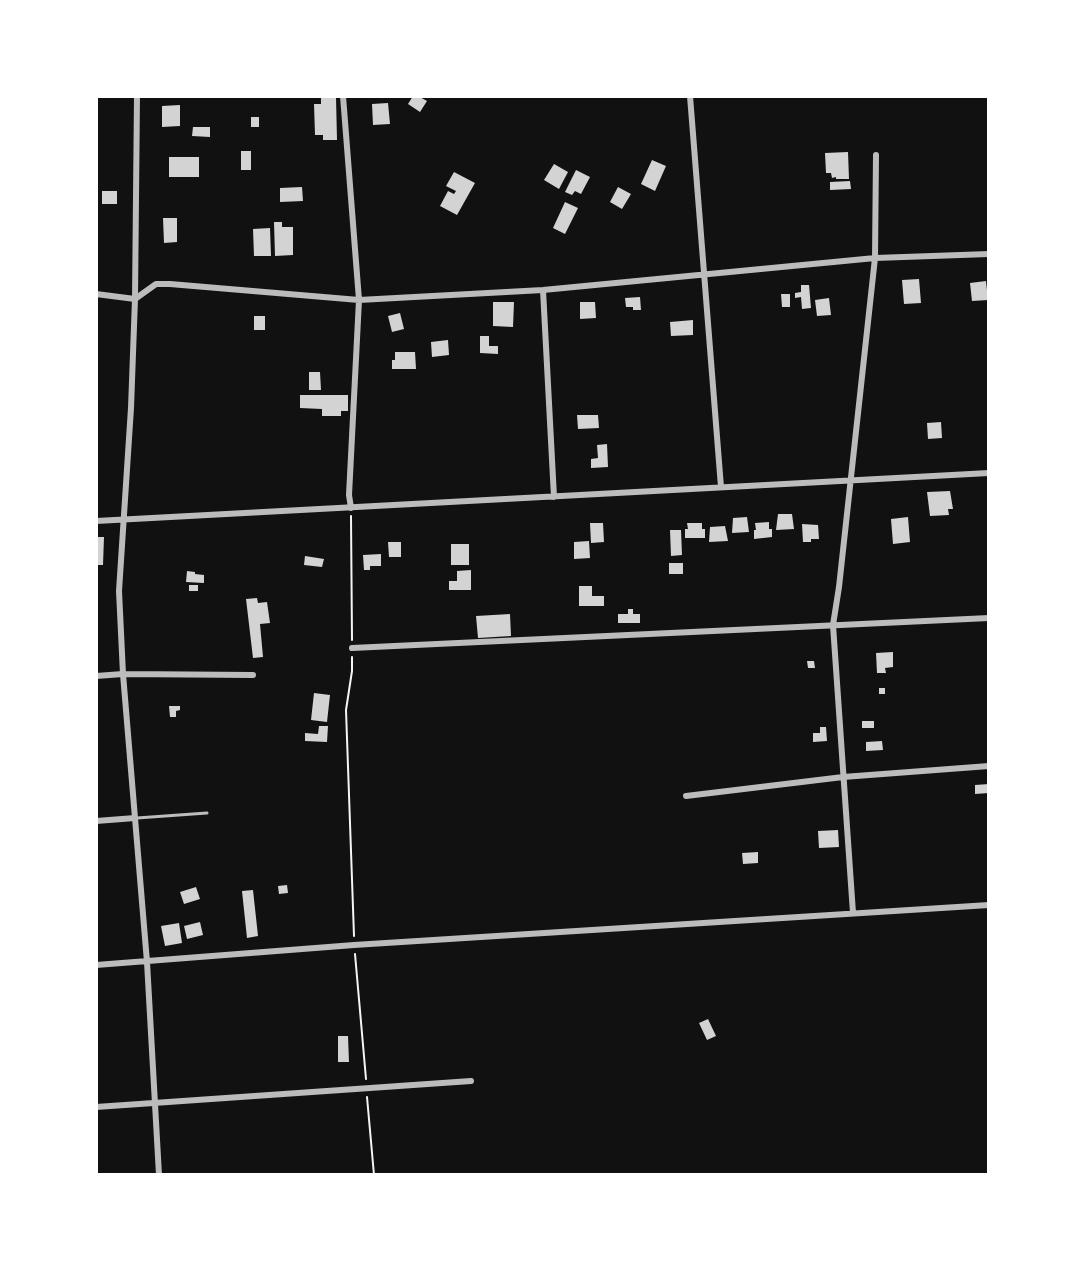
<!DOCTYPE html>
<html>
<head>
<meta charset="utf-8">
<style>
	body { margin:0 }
	#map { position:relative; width:1085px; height:1271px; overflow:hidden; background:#111; font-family:Poppins,sans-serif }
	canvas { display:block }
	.frame { position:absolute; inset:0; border:98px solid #fff; pointer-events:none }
</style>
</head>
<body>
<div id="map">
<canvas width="1085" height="1271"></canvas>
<div class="frame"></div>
</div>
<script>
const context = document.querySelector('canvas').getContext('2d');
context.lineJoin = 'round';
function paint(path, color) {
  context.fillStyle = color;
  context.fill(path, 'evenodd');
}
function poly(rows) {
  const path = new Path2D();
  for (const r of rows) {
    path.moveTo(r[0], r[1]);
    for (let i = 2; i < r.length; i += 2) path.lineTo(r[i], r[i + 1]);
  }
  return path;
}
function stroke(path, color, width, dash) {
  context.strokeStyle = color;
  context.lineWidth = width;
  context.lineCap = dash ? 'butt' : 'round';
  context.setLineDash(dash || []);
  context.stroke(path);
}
const building = poly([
	[413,96,418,96,427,101,420,112,408,104],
	[321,97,336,97,337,140,323,140,323,135,315,135,314,104,321,104],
	[388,103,390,124,373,125,372,104],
	[180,105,180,126,162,127,162,106],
	[251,117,259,117,259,127,251,127],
	[193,127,210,127,210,137,192,136],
	[241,151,251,151,251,170,241,170],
	[848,152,849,179,836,179,836,177,832,178,831,173,826,173,825,153],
	[169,157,199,157,199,177,169,177],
	[652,160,666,166,655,191,641,184],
	[554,164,568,172,559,189,544,180],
	[576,170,590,177,581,194,575,191,572,195,565,192],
	[454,172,475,183,457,215,440,206,448,191,454,194,456,191,446,186],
	[850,181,851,189,830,190,830,182],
	[302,187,303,201,280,202,280,188],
	[618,187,631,194,622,209,610,202],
	[102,191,117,191,117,204,102,204],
	[565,202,578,208,565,234,553,228],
	[163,218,177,218,177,242,164,243],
	[274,222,282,222,282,227,293,227,293,255,275,256],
	[270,228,271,256,254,256,253,229],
	[919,279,921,303,904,304,902,280],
	[986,281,988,300,972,301,970,283],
	[801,285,809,285,811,308,802,309,801,297,795,298,795,293,801,292],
	[781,294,790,294,790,307,782,307],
	[640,297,641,310,633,310,633,307,626,307,625,298],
	[829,298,831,315,817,316,815,300],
	[493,302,514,302,513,327,493,326],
	[580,302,595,302,596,318,580,319],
	[400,313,404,329,392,332,388,316],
	[254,316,265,316,265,330,254,330],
	[693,320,693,335,671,336,670,322],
	[480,336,489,336,489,346,498,346,498,354,480,353],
	[448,340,449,355,432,357,431,342],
	[395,352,415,352,416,369,392,369,392,360,395,360],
	[309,372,320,372,321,390,309,390],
	[300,395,348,395,348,411,341,411,341,416,322,416,322,409,300,408],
	[577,415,598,415,599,428,578,429],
	[941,422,942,438,928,439,927,423],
	[607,444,608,467,591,468,591,459,598,458,597,445],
	[950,491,953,509,948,509,949,515,930,516,927,492],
	[778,514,792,514,794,529,776,530],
	[747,517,749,532,732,533,733,518],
	[908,517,910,542,893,544,891,519],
	[769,522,769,529,772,529,772,537,754,539,754,530,756,530,755,523],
	[590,523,603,523,604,542,591,543],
	[687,523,702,523,702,529,705,529,705,538,685,538,685,529,688,529],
	[802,524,818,525,819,539,811,539,811,542,803,542],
	[725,526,728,541,709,542,710,527],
	[670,530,681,530,682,555,671,556],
	[96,537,104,537,103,565,96,565],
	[589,541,590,558,574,559,574,542],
	[388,542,401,542,401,557,389,557],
	[451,544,469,544,469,565,451,565],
	[381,554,381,566,370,566,370,570,364,570,363,555],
	[305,556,324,559,322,567,304,565],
	[669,563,683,563,683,574,669,574],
	[471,570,471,590,449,590,449,581,457,581,457,571],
	[187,571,195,572,195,574,204,575,204,583,186,582],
	[189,585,198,585,198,591,189,591],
	[579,586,592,586,592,596,604,596,604,606,579,606],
	[257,598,258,603,267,602,270,623,260,624,263,657,253,658,246,599],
	[628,609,633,609,633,614,640,614,640,623,618,623,618,614,628,614],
	[510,614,511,636,478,638,476,616],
	[893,652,893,667,885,668,886,673,877,673,876,653],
	[807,661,814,661,815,668,808,668],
	[879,688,885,688,885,694,879,694],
	[314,693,330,695,327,722,311,720],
	[169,706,180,706,180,710,176,711,176,717,170,717],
	[862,721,874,721,874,728,862,728],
	[319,726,328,726,327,742,305,741,305,733,318,734],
	[820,727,826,727,827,741,813,742,813,733,820,733],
	[882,741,883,750,866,751,866,742],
	[989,784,989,793,975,794,975,785],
	[838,830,839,847,819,848,818,831],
	[758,852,758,863,743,864,742,853],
	[287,885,288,893,279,894,278,886],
	[196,887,200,899,184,904,180,892],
	[253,890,258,936,247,938,242,891],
	[200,922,203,935,187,939,184,926],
	[179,923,182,943,165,946,161,926],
	[708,1019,716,1036,707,1040,699,1023],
	[338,1036,348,1036,349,1062,338,1062]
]);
const path = poly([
	[351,516,352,640],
	[352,657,352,671,346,710,354,936],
	[355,954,366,1079],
	[367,1097,374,1175]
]);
const service = poly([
	[137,818,207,813]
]);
const minor = poly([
	[137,96,135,299,131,408,119,591,123,674,147,962,159,1175],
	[343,96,359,300,349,495,351,508],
	[690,96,721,487],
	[543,290,554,497],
	[96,294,135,299,156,284,170,284,359,300,543,290,875,258,989,254],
	[96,521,989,473],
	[352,648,989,618],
	[96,676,123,674,253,675],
	[686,796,843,777,989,766],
	[96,821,135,818],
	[853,913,833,625,839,587,875,258,876,155],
	[96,965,354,945,989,905],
	[96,1107,471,1081]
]);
paint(building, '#d3d3d3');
stroke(path, '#f5f5f5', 2);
stroke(service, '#bcbcbc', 3);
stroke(minor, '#bcbcbc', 6);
</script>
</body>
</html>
